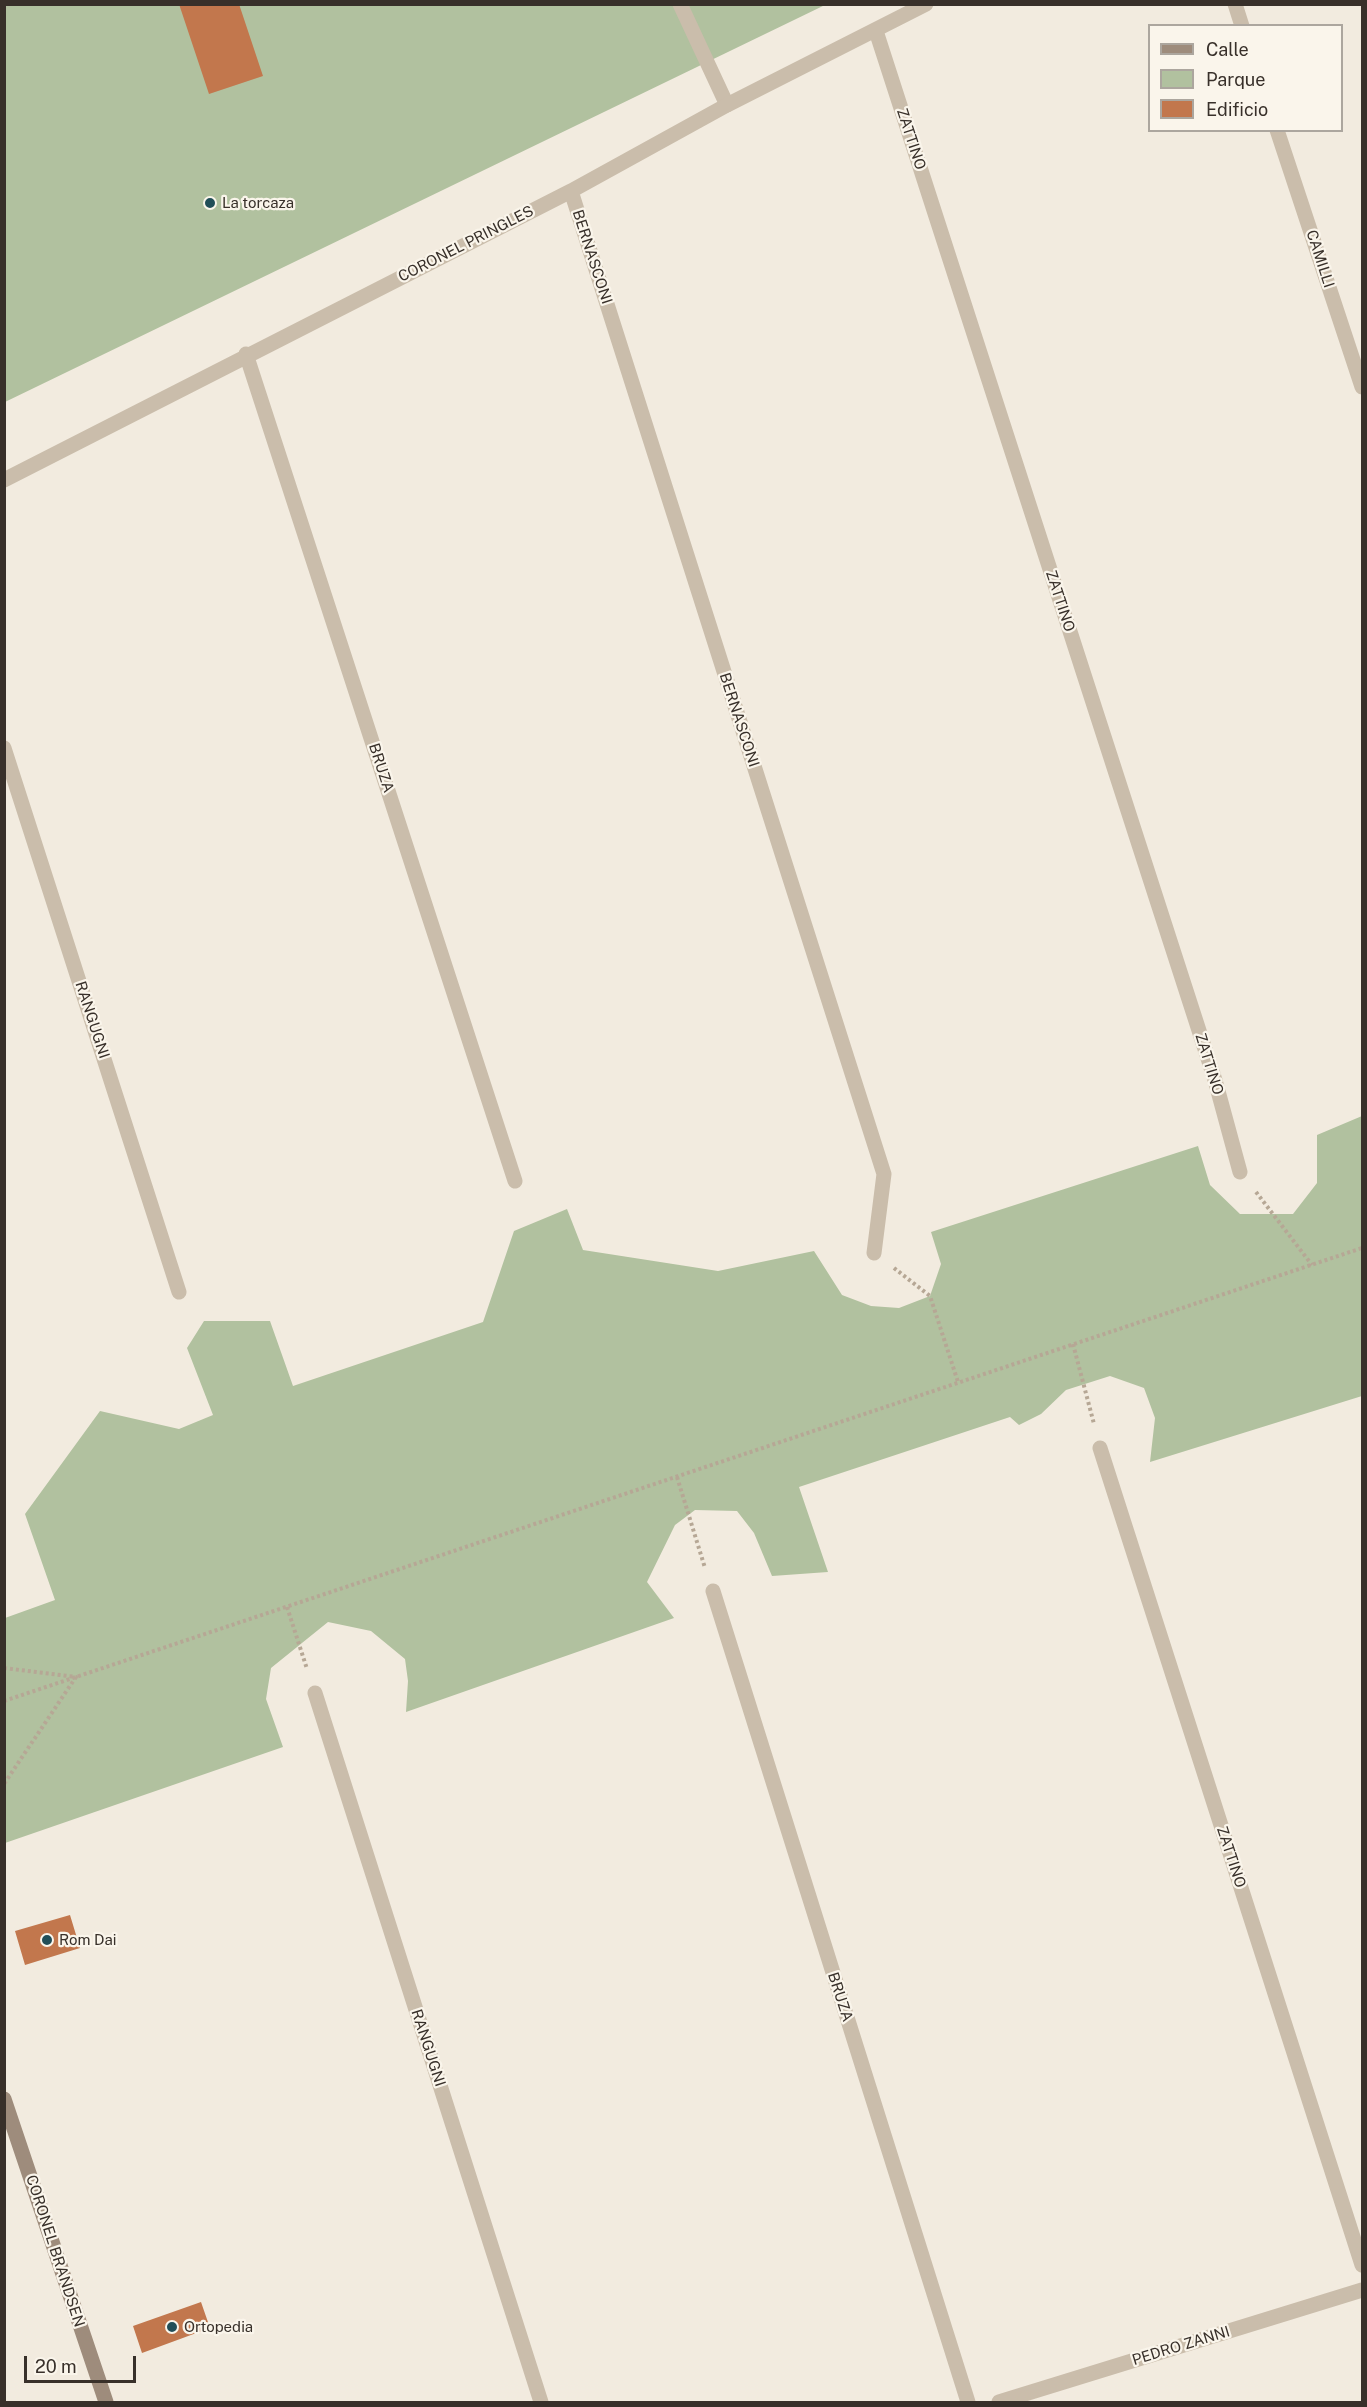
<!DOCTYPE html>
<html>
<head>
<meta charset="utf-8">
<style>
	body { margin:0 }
	#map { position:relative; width:1367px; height:2407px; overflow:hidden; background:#f2ebdf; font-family:"Public Sans",sans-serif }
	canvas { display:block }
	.frame { position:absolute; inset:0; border:6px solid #38302a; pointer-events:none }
	.legend { position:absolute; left:1148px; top:24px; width:195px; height:108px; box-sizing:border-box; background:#faf5eb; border:2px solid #aca69e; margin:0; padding:8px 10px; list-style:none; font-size:18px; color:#38302a }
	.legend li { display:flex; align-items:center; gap:12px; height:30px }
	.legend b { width:30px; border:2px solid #aca69e }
	.scale { position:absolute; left:24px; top:2356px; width:112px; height:27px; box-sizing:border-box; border:3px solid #38302a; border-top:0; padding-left:8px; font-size:18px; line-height:21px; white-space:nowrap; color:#38302a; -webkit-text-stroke:4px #faf5eb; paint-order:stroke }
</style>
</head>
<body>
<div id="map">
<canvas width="1367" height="2407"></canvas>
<div class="frame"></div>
<ul class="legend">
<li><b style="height:8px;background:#9e8c7c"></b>Calle</li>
<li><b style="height:16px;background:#b1c19f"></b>Parque</li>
<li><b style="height:16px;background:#c2774d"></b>Edificio</li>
</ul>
<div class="scale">20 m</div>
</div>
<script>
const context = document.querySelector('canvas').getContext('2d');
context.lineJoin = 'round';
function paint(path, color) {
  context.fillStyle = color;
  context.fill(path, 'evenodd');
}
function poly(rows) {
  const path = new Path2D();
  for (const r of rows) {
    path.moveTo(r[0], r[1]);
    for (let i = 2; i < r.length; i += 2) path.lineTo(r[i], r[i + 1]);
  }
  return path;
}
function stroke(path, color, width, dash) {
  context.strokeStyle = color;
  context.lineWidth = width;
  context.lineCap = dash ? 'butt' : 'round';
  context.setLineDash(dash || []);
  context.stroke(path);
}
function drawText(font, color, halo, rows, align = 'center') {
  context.font = font + ' "Public Sans",sans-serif';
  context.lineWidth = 4.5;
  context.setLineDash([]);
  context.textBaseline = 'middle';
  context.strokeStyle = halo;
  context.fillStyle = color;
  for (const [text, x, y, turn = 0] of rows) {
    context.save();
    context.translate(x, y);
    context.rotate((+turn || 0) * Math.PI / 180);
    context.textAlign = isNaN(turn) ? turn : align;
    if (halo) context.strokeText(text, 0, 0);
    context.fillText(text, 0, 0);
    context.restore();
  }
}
const green = poly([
	[5,5,825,5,5,402],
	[1362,1116,1362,1396,1150,1462,1155,1418,1144,1388,1110,1376,1066,1390,1041,1414,1019,1425,1010,1417,799,1487,828,1572,772,1576,754,1533,737,1511,695,1510,675,1525,647,1582,674,1618,406,1712,408,1681,405,1659,371,1631,328,1622,271,1668,266,1699,283,1747,5,1843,5,1618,55,1600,25,1514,100,1411,179,1429,213,1415,187,1348,204,1321,270,1321,293,1386,483,1322,514,1231,567,1209,583,1250,718,1271,814,1251,842,1295,871,1306,899,1308,930,1296,941,1264,931,1232,1198,1146,1210,1185,1240,1214,1293,1214,1317,1183,1317,1135]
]);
const building = poly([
	[179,4,239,4,263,76,209,94],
	[70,1915,80,1948,25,1965,15,1931],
	[201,2302,210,2328,142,2353,133,2326]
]);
const path = poly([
	[1256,1192,1312,1265],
	[894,1268,930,1296,958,1382],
	[1073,1344,1094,1424],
	[677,1477,705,1568],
	[287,1607,307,1669],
	[4,1668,76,1677,4,1784],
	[4,1701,1362,1248]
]);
const lane = poly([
	[680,4,727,105]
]);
const street = poly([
	[1235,4,1242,26],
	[876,31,1215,1080,1240,1172],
	[1277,130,1362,387],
	[571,191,884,1174,874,1253],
	[246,354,515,1181],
	[4,480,571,191,727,105,926,4],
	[4,748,179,1292],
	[1100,1448,1362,2265],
	[713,1591,968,2402],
	[315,1693,541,2402],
	[999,2402,1362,2290]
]);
const secondary = poly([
	[4,2099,106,2402]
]);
const markers = [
	[210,203,6,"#214e58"],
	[47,1940,6,"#214e58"],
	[172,2327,6,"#214e58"]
];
const streetNames = [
	["ZATTINO",911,139,72],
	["CORONEL PRINGLES",466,244,-27],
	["BERNASCONI",592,257,72],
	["CAMILLI",1320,259,72],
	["ZATTINO",1060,601,72],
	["BERNASCONI",739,720,72],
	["BRUZA",381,768,72],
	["RANGUGNI",92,1020,72],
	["ZATTINO",1209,1064,73],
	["ZATTINO",1231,1857,72],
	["BRUZA",840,1997,72],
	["RANGUGNI",428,2048,72],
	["CORONEL BRANDSEN",55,2251,72],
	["PEDRO ZANNI",1181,2346,-17]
];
const poiNames = [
	["La torcaza",222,203],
	["Rom Dai",59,1940],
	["Ortopedia",184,2327]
];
paint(green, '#b1c19f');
paint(building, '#c2774d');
stroke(path, '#b6a795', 4, [3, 3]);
stroke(lane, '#cabdab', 15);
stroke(street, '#cabdab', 15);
stroke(secondary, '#9e8c7c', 15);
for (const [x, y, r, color] of markers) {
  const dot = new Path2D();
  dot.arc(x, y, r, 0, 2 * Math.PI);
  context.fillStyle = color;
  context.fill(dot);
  stroke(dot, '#faf5eb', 2);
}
drawText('15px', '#38302a', '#faf5eb', streetNames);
drawText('15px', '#38302a', '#faf5eb', poiNames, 'left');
</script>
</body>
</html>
